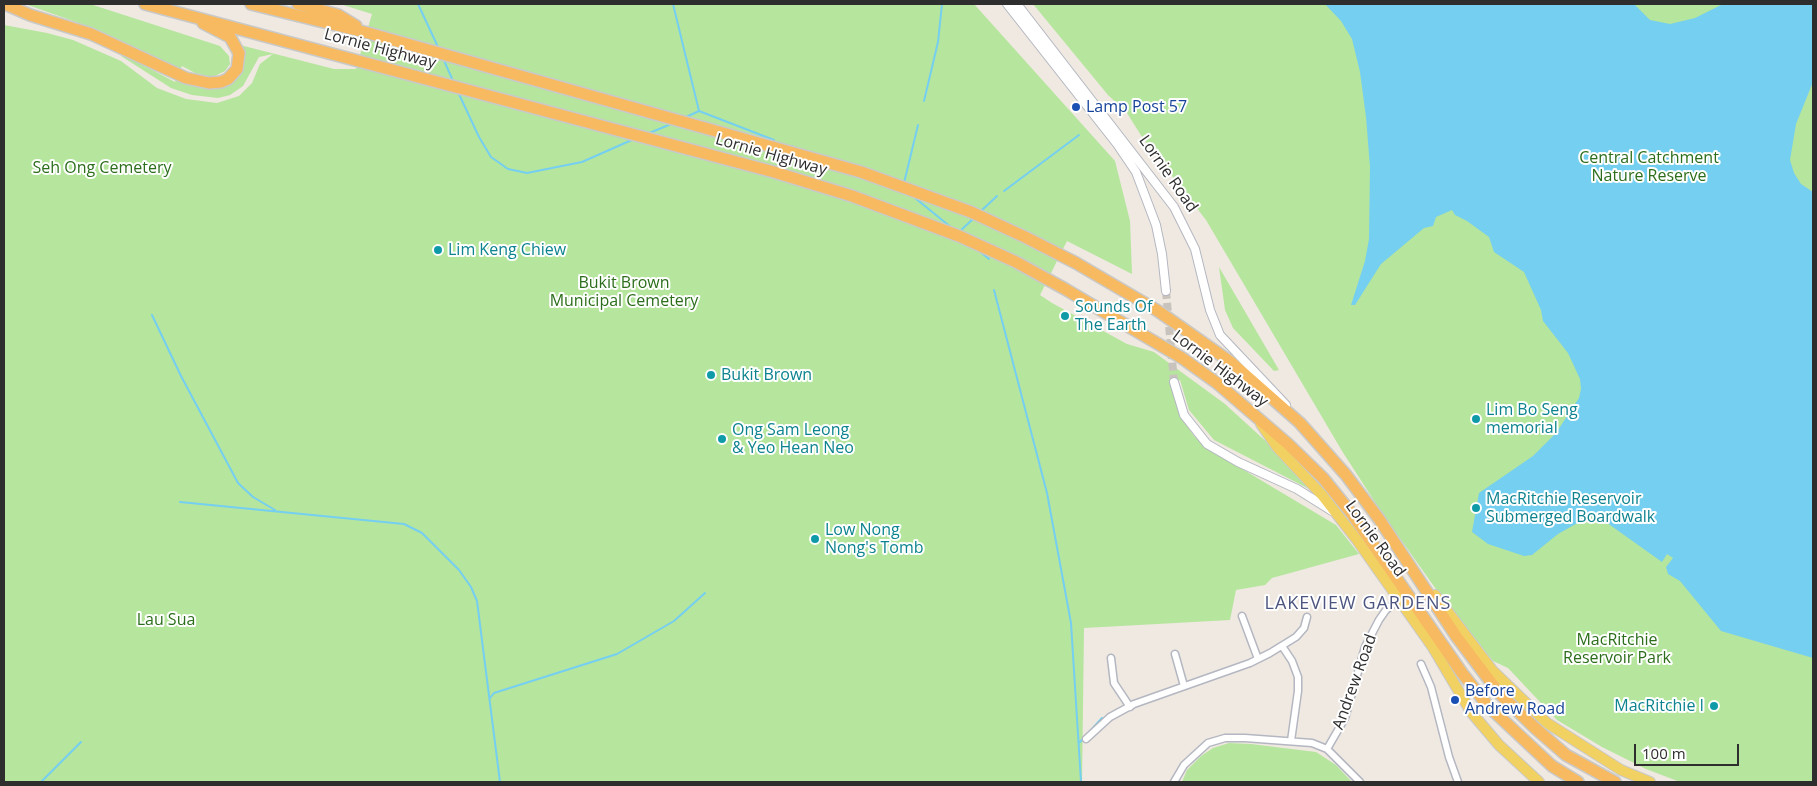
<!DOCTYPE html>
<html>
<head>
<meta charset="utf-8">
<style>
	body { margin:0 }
	#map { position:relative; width:1817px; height:786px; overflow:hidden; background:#efe9e1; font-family:"Open Sans",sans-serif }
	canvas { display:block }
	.frame { position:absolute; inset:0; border:5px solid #2e2e2e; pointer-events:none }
	.scale { position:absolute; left:1634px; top:744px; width:105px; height:22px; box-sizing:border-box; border:2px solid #2e2e2e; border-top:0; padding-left:6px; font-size:15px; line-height:18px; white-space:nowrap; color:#2e2e2e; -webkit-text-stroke:4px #fff; paint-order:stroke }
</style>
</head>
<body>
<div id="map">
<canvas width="1817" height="786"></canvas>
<div class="frame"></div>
<div class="scale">100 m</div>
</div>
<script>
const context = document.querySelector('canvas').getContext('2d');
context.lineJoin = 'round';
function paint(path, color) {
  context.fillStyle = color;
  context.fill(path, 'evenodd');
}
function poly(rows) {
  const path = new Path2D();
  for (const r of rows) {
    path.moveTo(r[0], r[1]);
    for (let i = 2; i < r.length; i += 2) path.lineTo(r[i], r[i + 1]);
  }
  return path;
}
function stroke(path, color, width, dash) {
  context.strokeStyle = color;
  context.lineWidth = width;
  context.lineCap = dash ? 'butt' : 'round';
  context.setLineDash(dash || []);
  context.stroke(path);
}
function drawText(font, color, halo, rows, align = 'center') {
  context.font = font + ' "Open Sans",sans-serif';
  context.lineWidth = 4;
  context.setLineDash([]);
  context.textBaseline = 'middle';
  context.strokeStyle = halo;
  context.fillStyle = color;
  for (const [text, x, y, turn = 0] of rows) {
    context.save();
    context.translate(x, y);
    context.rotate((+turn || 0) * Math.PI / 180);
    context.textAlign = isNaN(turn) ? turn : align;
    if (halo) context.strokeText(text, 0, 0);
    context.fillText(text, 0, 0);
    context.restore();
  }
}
const green = poly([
	[25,4,90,4,220,46,229,56,230,64,225,71,213,77,195,73,182,66,180,70,90,27],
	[340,4,974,4,1115,161,1130,221,1132,274,1067,241,1040,295,1052,303,1127,344,1154,352,1225,404,1282,456,1317,493,1214,440,1189,410,1180,380,1170,382,1181,417,1194,436,1207,448,1336,525,1359,554,1272,578,1265,585,1236,590,1230,620,1084,628,1082,782,4,782,4,25,47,33,73,40,121,61,157,88,186,99,217,103,239,96,252,83,260,64,273,54,259,57,243,86,230,95,218,98,192,95,171,88,121,56,122,54,175,82,177,78,229,83,240,45,334,69,356,69,372,14],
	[1033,4,1813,4,1813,782,1680,782,1646,769,1602,747,1557,720,1508,668,1493,661,1455,616,1382,513,1342,451,1206,220,1142,137,1127,113,1108,95],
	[1219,267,1279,370,1274,371,1233,328,1225,310],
	[1229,743,1251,744,1316,752,1336,765,1352,782,1182,782,1187,770,1201,756,1213,748]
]);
const water = poly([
	[1325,4,1634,4,1650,20,1670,24,1695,18,1723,4,1813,4,1813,82,1796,124,1790,160,1794,173,1801,184,1813,192,1813,658,1721,631,1680,581,1668,574,1666,567,1673,558,1667,554,1662,562,1596,515,1581,521,1558,534,1532,555,1524,556,1488,544,1472,532,1479,493,1533,456,1556,433,1579,398,1581,389,1580,379,1568,353,1543,321,1541,310,1524,272,1494,252,1489,237,1467,221,1455,215,1452,210,1436,217,1433,226,1424,228,1381,264,1355,305,1351,305,1365,261,1369,239,1370,167,1366,117,1360,72,1352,39,1341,21]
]);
const stream = poly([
	[418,4,438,47],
	[673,4,699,111],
	[443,58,453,81],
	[458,92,479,137,491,157,508,169,527,173,582,162,634,139],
	[924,101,938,42,942,4],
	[684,118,699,111,774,140],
	[647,134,671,124],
	[791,146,799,149],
	[904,183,918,125],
	[1004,191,1079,135],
	[915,198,952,228],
	[981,211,997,196],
	[959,232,974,218],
	[979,251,989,259],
	[994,290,1047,493,1071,623,1081,782],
	[152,315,181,376,238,483,253,497,275,510],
	[180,502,404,524,422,533,459,570,471,587,477,601,500,782],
	[490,698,494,693,617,654,674,621,705,593],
	[1080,742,1102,718],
	[41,782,81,742]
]);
const tertiaryTunnel = poly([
	[1166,291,1174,382]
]);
const minor = poly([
	[1242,616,1258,659],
	[1282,646,1292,661,1298,677,1298,691,1291,741],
	[1175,654,1184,686],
	[1111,658,1114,683,1130,707],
	[1421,664,1431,687,1449,757,1458,782],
	[1086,739,1110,717,1134,704,1250,663,1270,653,1296,637,1304,628,1307,617],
	[1327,749,1345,718,1365,647,1379,620,1386,610,1399,599],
	[1174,782,1184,765,1208,743,1225,738,1245,738,1312,743,1327,749,1360,782]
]);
const tertiary = poly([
	[1007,4,1117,144,1136,172,1156,225,1162,254,1166,291],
	[1017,4,1174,207,1195,249,1210,310,1220,335,1286,405],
	[1174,382,1184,415,1207,444,1238,462,1297,489,1332,511]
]);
const primary = poly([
	[1261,424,1277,447,1322,495,1357,540,1432,646,1471,712,1499,745,1539,782],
	[1435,595,1492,670,1547,723,1621,770,1650,782]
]);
const trunk = poly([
	[5,4,30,15,91,34,186,78,209,83,221,82,228,79,237,69,239,53,230,37,203,23],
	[145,4,774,172,852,196,959,236,1016,262,1065,289,1182,358,1217,383,1288,444,1323,478,1352,514,1462,673,1488,706,1552,766,1578,782],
	[251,4,368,33,861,172,971,212,1025,237,1076,263,1158,311,1232,363,1300,423,1346,475,1379,519,1456,636,1499,693,1535,728,1566,755,1615,782],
	[298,4,338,15,356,26]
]);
const markers = [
	[1076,107,5,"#1a4fb4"],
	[438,250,5,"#0f9aa8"],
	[1065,316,5,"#0f9aa8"],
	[711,375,5,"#0f9aa8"],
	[1476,419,5,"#0f9aa8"],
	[722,439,5,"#0f9aa8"],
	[1476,508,5,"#0f9aa8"],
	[815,539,5,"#0f9aa8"],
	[1455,700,5,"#1a4fb4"],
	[1714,706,5,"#0f9aa8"]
];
const streetNames = [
	["Lornie Highway",380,49,15],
	["Lornie Highway",771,155,16],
	["Lornie Road",1168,174,55],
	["Lornie Highway",1220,369,37],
	["Lornie Road",1375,539,54],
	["Andrew Road",1355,682,-70]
];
const transitNames = [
	["Lamp Post 57",1086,107],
	["Before",1465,691],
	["Andrew Road",1465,709]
];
const parkNames = [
	["Central Catchment",1649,158],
	["Nature Reserve",1649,176],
	["Seh Ong Cemetery",102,168],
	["Bukit Brown",624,283],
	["Municipal Cemetery",624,301],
	["Lau Sua",166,620],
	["MacRitchie",1617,640],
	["Reservoir Park",1617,658]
];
const cultureNames = [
	["Lim Keng Chiew",448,250],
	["Sounds Of",1075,307],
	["The Earth",1075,325],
	["Bukit Brown",721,375],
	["Lim Bo Seng",1486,410],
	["memorial",1486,428],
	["Ong Sam Leong",732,430],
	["& Yeo Hean Neo",732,448],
	["MacRitchie Reservoir",1486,499],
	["Submerged Boardwalk",1486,517],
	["Low Nong",825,530],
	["Nong's Tomb",825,548],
	["MacRitchie I",1704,706,"right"]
];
const neighbourhoodNames = [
	["LAKEVIEW GARDENS",1358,604]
];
paint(green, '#b6e59e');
paint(water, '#75cff0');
stroke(stream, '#75cff0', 2);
stroke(tertiaryTunnel, '#c8c4bd', 8, [8, 4]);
stroke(minor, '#b4b7c1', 9);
stroke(tertiary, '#b4b7c1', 10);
stroke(primary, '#c9c9c9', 12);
stroke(trunk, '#c9c9c9', 14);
stroke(minor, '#fff', 6);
stroke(tertiary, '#fff', 8);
stroke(primary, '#f2d163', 10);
stroke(trunk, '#f8ba60', 11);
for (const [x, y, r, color] of markers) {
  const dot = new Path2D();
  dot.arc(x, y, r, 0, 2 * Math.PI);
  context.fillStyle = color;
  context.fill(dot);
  stroke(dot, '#fff', 2);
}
drawText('16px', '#2e2e2e', '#fff', streetNames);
drawText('16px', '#164399', '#fff', transitNames, 'left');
drawText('16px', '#2c6e1b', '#fff', parkNames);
drawText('16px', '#0d838f', '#fff', cultureNames, 'left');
context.letterSpacing = '1px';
drawText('18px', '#4d5680', '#fff', neighbourhoodNames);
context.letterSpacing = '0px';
</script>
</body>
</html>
